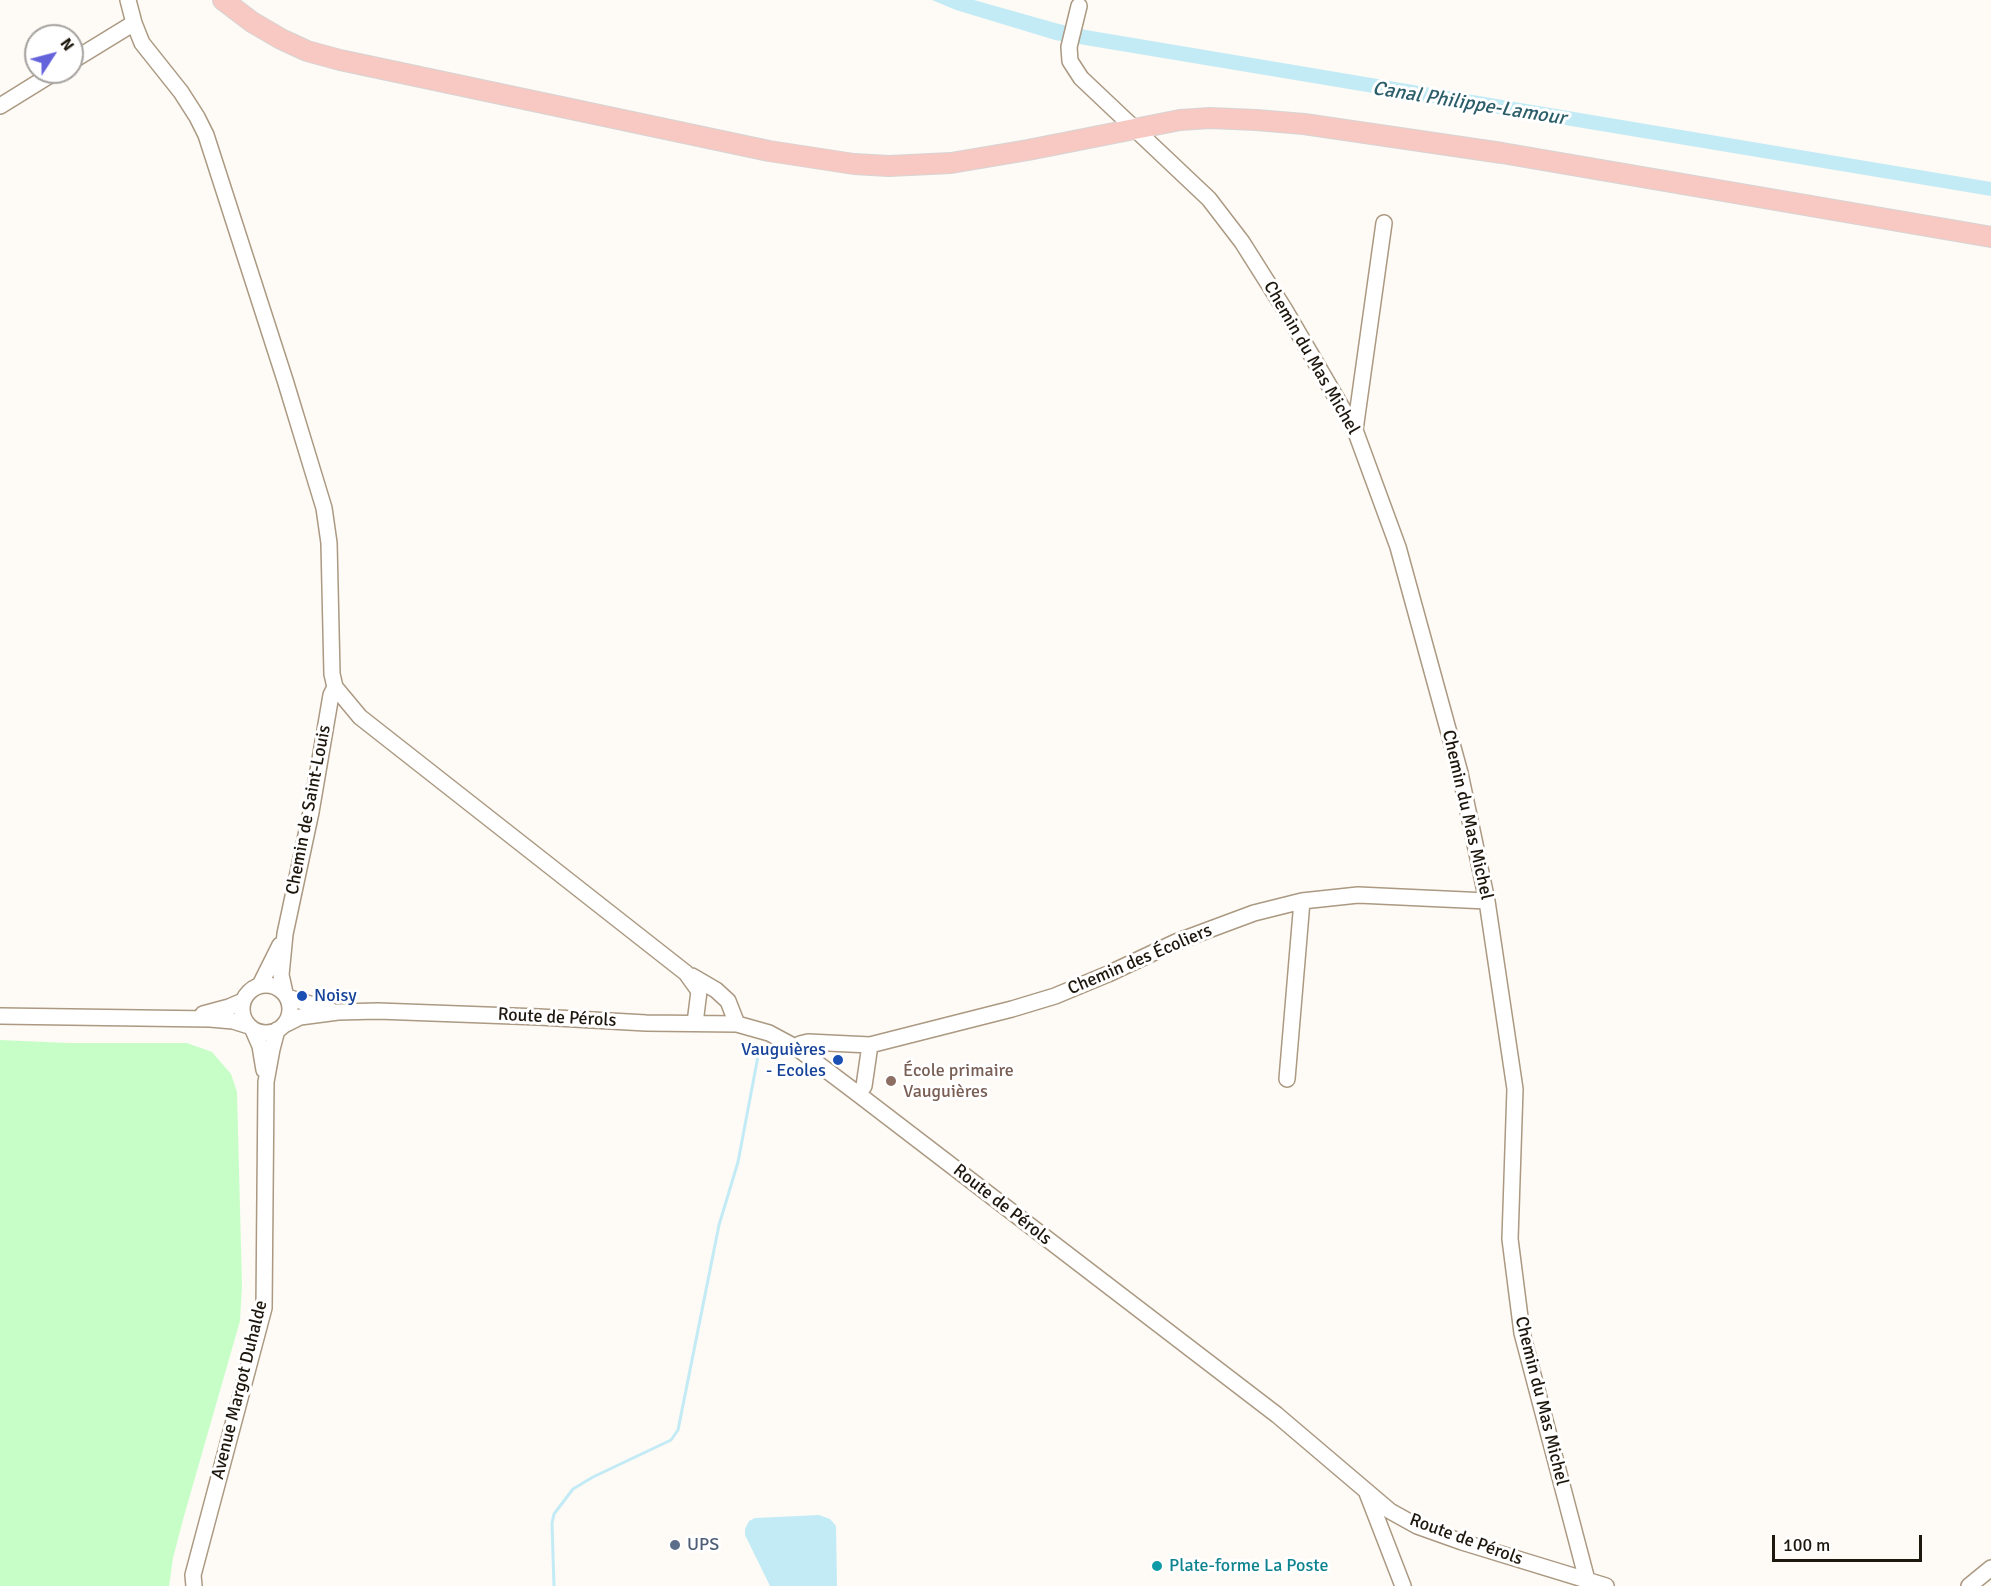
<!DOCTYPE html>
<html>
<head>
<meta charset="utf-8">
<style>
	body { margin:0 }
	#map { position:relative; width:1991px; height:1586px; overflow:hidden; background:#fefaf5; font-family:Signika,sans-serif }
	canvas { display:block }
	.north { position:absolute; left:24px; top:24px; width:60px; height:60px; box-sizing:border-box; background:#fff; border:2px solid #a5a29f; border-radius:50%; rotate:54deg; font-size:16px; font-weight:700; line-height:24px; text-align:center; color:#1d170e }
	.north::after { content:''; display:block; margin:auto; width:21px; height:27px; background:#6463dc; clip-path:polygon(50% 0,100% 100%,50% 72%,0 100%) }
	.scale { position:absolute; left:1772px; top:1535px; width:150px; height:27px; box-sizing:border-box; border:3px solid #1d170e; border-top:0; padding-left:8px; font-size:18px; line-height:21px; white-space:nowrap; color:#1d170e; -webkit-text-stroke:4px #fff; paint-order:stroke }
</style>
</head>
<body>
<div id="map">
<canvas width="1991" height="1586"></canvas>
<div class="north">N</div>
<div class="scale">100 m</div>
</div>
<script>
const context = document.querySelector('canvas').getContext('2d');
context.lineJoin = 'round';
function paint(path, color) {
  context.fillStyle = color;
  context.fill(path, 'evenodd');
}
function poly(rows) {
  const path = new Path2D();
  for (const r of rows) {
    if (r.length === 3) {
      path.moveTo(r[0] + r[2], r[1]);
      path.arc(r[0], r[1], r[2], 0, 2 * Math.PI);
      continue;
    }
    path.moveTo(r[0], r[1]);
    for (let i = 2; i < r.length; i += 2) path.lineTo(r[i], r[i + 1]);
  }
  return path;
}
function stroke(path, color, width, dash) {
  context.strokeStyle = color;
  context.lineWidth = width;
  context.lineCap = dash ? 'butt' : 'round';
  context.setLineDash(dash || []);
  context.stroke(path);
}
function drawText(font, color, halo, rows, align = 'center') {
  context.font = font + ' Signika,sans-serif';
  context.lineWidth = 6;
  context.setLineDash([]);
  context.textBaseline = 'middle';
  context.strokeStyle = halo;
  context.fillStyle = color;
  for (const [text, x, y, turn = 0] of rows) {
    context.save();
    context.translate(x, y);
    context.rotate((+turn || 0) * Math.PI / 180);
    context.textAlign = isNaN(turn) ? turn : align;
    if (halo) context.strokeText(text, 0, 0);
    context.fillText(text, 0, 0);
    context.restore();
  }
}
const green = poly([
	[0,1040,69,1043,187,1043,212,1052,231,1074,237,1092,242,1285,240,1321,184,1516,173,1558,169,1586,0,1586]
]);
const water = poly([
	[932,0,974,0,1059,24,1086,30,1991,182,1991,196,1055,40,956,10],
	[819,1515,830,1519,836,1526,837,1586,770,1586,745,1535,745,1529,749,1521,755,1518]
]);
const stream = poly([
	[554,1586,552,1523,554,1514,573,1489,593,1477,671,1440,678,1430,719,1225,738,1162,759,1051]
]);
const minor = poly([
	[128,0,134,23,142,43,181,92,197,117,206,135,285,380,324,508,329,543,332,674,335,687,360,717,686,973,699,991,695,1023],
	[1079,6,1069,47,1070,61,1081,78,1209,199,1242,242,1285,310,1355,430,1398,547,1460,773,1487,901,1515,1089,1510,1239,1522,1333,1587,1580],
	[72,61,134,23],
	[0,106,55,72],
	[1355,430,1384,223],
	[692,976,716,990,728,1001,737,1024],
	[266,1009,24],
	[260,985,280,945],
	[285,993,281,975,285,934,311,812,331,695,335,687],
	[287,997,330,1010],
	[203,1014,229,1007,243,1001],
	[0,1016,210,1019,233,1021,249,1026],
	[284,1025,300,1017,338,1012,378,1011,539,1017,646,1023,737,1024,769,1033,797,1048,858,1094,1277,1415,1390,1511,1417,1526,1462,1542,1606,1586],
	[253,1030,260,1046,264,1070],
	[797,1048,800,1044,808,1042,870,1045,1012,1009,1055,996,1108,974,1176,942,1254,913,1302,901,1358,895,1487,901],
	[1287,1079,1302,901],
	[858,1094,864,1086,870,1045],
	[1367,1493,1403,1586],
	[194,1586,193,1575,264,1308,266,1082,272,1049,277,1030],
	[1969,1586,1991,1568]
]);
const major = poly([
	[223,0,252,22,281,39,307,51,340,60,769,151,854,164,889,166,951,163,1028,150,1180,120,1210,118,1256,120,1304,124,1502,153,1991,237]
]);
const markers = [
	[302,996,6,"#1a4fb4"],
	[838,1060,6,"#1a4fb4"],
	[891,1081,6,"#8d6e63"],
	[675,1545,6,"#5c6f8a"],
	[1157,1566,6,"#0f9aa8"]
];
const streetNames = [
	["Chemin du Mas Michel",1311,358,60],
	["Chemin de Saint-Louis",309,810,-79],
	["Chemin du Mas Michel",1467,815,77],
	["Chemin des Écoliers",1140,960,-23],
	["Route de Pérols",557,1018,3],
	["Route de Pérols",1002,1205,38],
	["Avenue Margot Duhalde",240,1390,-76],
	["Chemin du Mas Michel",1541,1401,76],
	["Route de Pérols",1466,1540,20]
];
const transitNames = [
	["Noisy",314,996],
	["Vauguières",826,1050,"right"],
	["- Ecoles",826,1071,"right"]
];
const educationNames = [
	["École primaire",903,1071],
	["Vauguières",903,1092]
];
const serviceNames = [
	["UPS",687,1545]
];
const cultureNames = [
	["Plate-forme La Poste",1169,1566]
];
const waterNames = [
	["Canal Philippe-Lamour",1469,104,9]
];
paint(green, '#c7fec8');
paint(water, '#c2ebf6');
stroke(stream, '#c2ebf6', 3);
stroke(minor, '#ab9982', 18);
stroke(major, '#d6d5d4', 22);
stroke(minor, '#fff', 15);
stroke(major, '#f8c8c2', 20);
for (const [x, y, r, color] of markers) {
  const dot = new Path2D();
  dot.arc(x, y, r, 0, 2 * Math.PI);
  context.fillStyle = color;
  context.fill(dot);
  stroke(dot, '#fff', 2);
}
drawText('18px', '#1d170e', '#fff', streetNames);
drawText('18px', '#164399', '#fff', transitNames, 'left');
drawText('18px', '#785e54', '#fff', educationNames, 'left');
drawText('18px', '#4e5e75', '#fff', serviceNames, 'left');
drawText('18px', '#0d838f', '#fff', cultureNames, 'left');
drawText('italic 20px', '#2c5e69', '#fff', waterNames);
</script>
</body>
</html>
